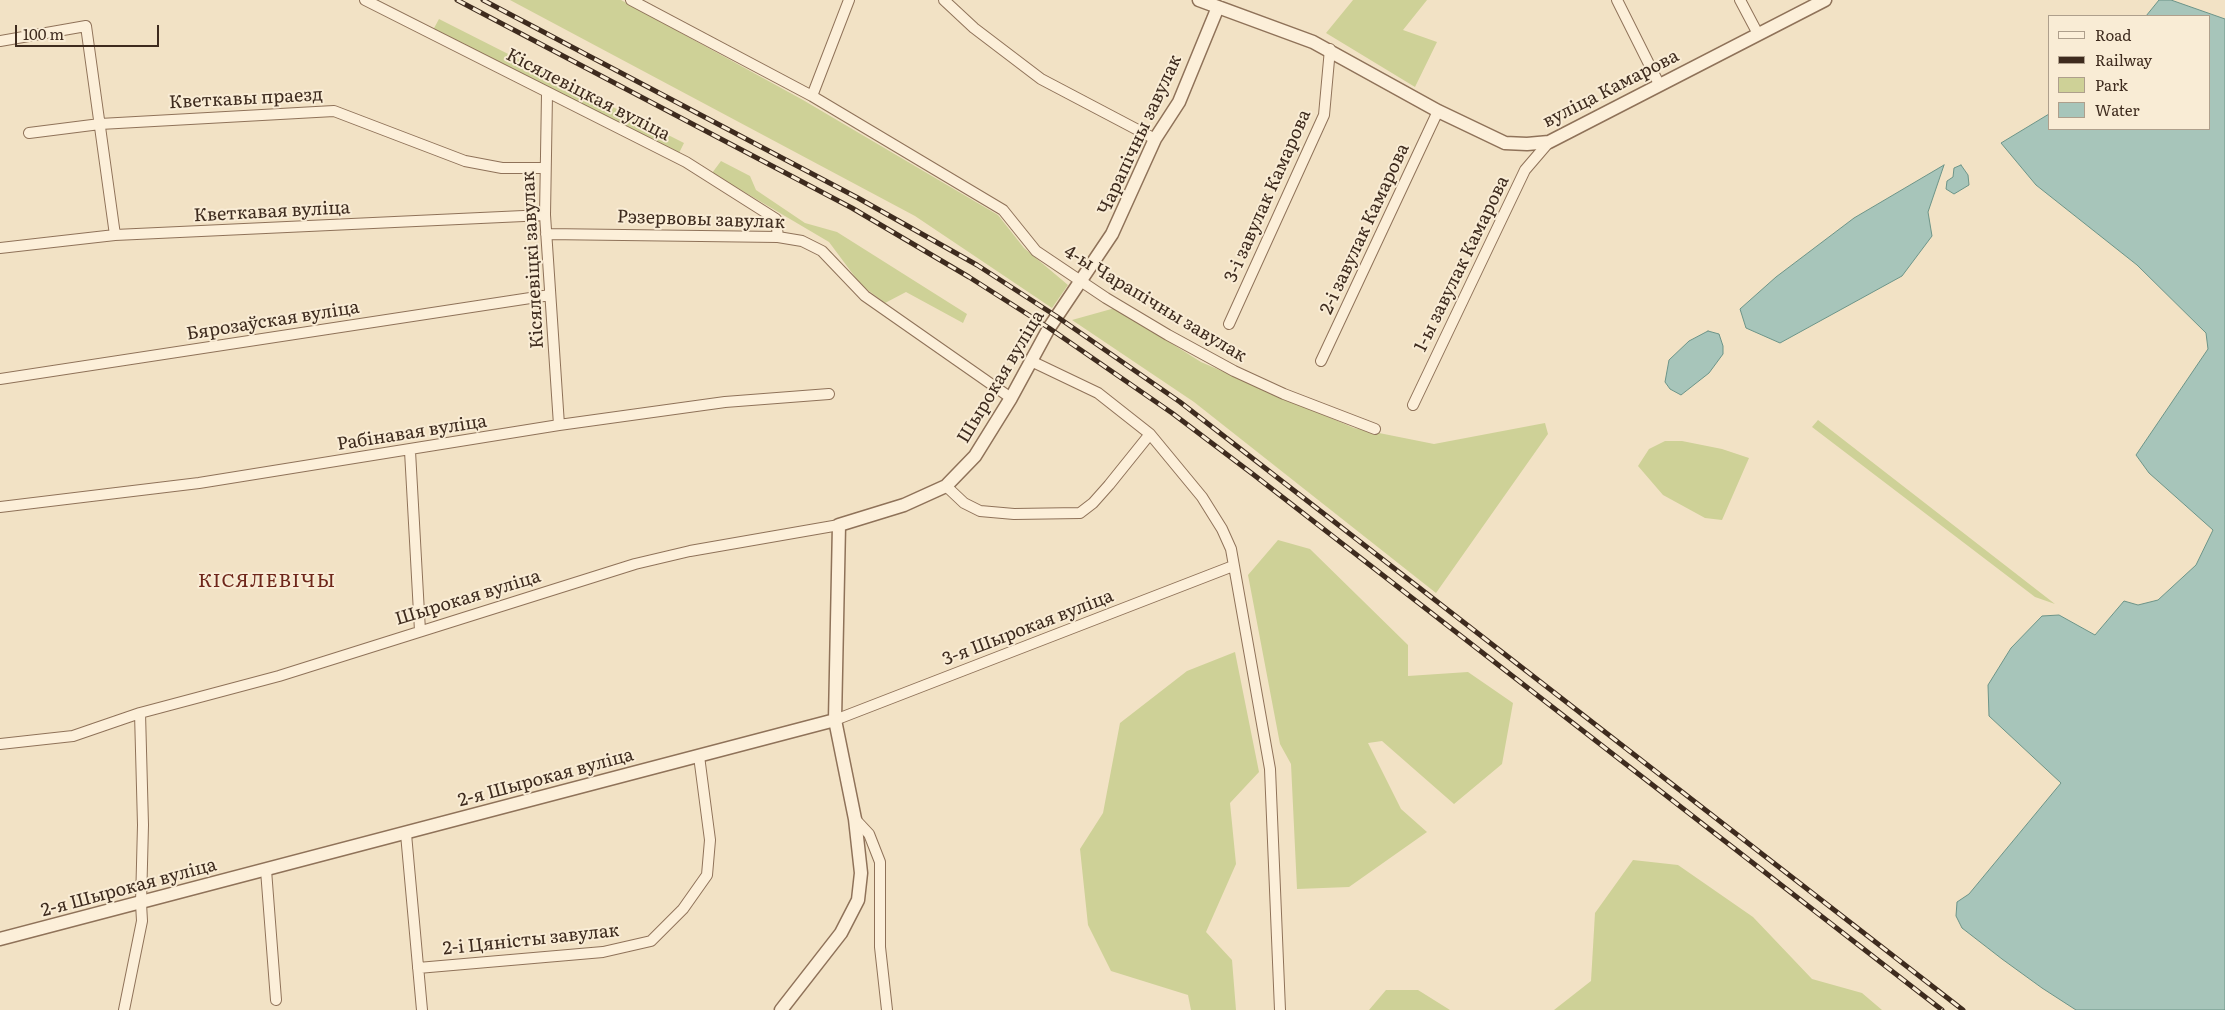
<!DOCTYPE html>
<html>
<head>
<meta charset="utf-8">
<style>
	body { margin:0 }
	#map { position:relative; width:2225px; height:1010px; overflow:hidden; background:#f2e2c5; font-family:Literata,serif }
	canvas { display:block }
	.legend { position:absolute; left:2048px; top:15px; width:162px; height:115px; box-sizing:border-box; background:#f9ecd5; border:1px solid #ae9f8c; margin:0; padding:6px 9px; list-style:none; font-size:15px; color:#3e2b1e }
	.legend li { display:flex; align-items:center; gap:10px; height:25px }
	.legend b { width:25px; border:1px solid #ae9f8c }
	.scale { position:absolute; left:15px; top:25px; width:144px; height:22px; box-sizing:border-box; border:2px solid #3e2b1e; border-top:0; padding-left:6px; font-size:15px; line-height:18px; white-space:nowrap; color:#3e2b1e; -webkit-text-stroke:4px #f9ecd5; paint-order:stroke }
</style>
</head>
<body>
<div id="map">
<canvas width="2225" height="1010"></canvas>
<ul class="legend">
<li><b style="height:6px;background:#fcefd9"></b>Road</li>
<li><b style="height:6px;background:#3e2b1e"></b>Railway</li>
<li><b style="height:14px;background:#ced197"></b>Park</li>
<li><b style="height:14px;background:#a7c5ba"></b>Water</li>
</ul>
<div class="scale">100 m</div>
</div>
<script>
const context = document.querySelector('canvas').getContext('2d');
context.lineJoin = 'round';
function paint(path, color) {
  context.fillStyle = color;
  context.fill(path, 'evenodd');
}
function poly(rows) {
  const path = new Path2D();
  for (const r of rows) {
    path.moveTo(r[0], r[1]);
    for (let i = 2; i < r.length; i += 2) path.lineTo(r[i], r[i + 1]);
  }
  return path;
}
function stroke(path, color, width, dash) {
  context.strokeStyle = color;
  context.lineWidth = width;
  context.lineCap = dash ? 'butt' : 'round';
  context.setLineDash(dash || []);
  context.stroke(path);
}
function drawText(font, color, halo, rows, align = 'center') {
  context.font = font + ' Literata,serif';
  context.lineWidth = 4;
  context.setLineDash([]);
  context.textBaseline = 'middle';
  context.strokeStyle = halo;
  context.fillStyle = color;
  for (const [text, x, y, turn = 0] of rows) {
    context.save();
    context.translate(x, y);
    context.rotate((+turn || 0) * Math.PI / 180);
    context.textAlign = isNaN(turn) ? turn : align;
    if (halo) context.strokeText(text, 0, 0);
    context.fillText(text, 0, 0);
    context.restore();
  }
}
const green = poly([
	[510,0,621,0,803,100,998,215,1024,248,1068,285,1052,308,915,216],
	[1353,0,1427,0,1403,30,1437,42,1415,87,1326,33],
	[439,19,684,143,679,153,433,30],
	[721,161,750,176,756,190,805,223,837,232,967,314,963,323,906,292,885,303,861,285,829,242,712,173],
	[1115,308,1201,362,1354,428,1434,444,1545,423,1548,434,1436,593,1194,402,1072,320],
	[1818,420,2055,604,2035,597,1812,427],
	[1665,441,1682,441,1722,449,1749,458,1722,520,1705,518,1663,495,1638,466,1649,449],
	[1278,540,1310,549,1408,645,1408,676,1468,672,1513,703,1502,764,1454,804,1382,741,1368,743,1401,809,1427,832,1349,887,1297,889,1291,764,1280,744,1248,575],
	[1235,652,1259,772,1230,803,1236,864,1206,932,1232,960,1236,1010,1191,1010,1188,995,1111,971,1088,925,1080,849,1103,813,1120,723,1187,671],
	[1633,860,1678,865,1753,917,1812,979,1862,993,1882,1010,1554,1010,1591,981,1595,913],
	[1386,990,1418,990,1450,1010,1369,1010]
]);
const water = poly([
	[2159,0,2171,0,2225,19,2225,1010,2076,1010,2042,988,2002,959,1962,928,1956,916,1957,902,1969,894,2061,783,1989,716,1988,685,2011,648,2042,616,2059,615,2095,635,2124,601,2138,605,2158,600,2196,565,2213,530,2149,473,2136,455,2208,349,2206,333,2137,265,2036,185,2001,143,2049,114,2049,129,2209,129,2209,16,2146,16,2159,0],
	[1944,165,1928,212,1932,236,1902,276,1780,343,1746,328,1740,309,1776,277,1854,218,1944,165],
	[1961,165,1968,175,1969,185,1954,194,1946,189,1947,181,1953,177,1954,168,1961,165],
	[1708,331,1719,334,1723,346,1723,354,1709,373,1681,395,1670,389,1665,382,1669,360,1689,341,1708,331]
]);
const minor = poly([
	[365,0,686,162,776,219,778,237],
	[631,0,812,96,1003,210,1036,251,1106,298,1168,335,1234,371,1284,394,1375,429],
	[944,0,974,28,1041,79,1155,139],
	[1617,0,1659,84],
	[1740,0,1758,34],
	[0,41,86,26,115,235],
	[547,94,545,215,559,425],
	[812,96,849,0],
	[29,133,100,124,334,111,465,161,502,168,545,168],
	[546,234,778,237,802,241,822,251,865,296,1011,398],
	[0,248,115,235,545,215],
	[1229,324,1324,115,1330,49],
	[1031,361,1098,393,1150,434,1202,497,1222,529,1231,549,1270,769,1280,1010],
	[1321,361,1438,111],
	[0,379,550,295],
	[1413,405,1525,170,1549,142],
	[410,451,420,631],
	[946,486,964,503,980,511,1014,514,1080,513,1093,503,1109,485,1150,434],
	[0,507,199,483,559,425,725,402,829,394],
	[835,720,1233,566],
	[0,744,73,736,140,713,279,676,635,564,690,551,839,525],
	[855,819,869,834,880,862,880,947,887,1010],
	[406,834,422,1010],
	[266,870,276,1000],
	[418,968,603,952,651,941,683,909,707,875,710,840,699,756],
	[124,1010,142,921,141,903,143,825,140,713]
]);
const tertiary = poly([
	[1199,0,1313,42,1438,111,1505,143,1527,144,1549,142,1825,0],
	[0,939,835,720],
	[781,1010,841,933,858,900,861,873,855,819,835,720,839,525,904,505,946,486,975,456,1011,398,1049,328,1112,234,1155,139,1179,102,1218,7]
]);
const rail = poly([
	[457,0,852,208,969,277,1049,328,1172,413,1254,475,1942,1010],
	[483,0,858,198,977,265,1056,316,1180,402,1963,1010]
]);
const streetNames = [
	["вуліца Камарова",1611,89,-27],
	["Кісялевіцкая вуліца",588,95,27],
	["Кветкавы праезд",246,99,-3],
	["Чарапічны завулак",1140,135,-65],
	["3-і завулак Камарова",1268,196,-66],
	["Кветкавая вуліца",272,212,-3],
	["Рэзервовы завулак",701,220,2],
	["2-і завулак Камарова",1365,229,-65],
	["Кісялевіцкі завулак",533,260,-93],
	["1-ы завулак Камарова",1462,264,-64],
	["4-ы Чарапічны завулак",1155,304,31],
	["Бярозаўская вуліца",273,321,-9],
	["Шырокая вуліца",1001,377,-59],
	["Рабінавая вуліца",412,433,-9],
	["Шырокая вуліца",468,598,-17],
	["3-я Шырокая вуліца",1028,628,-21],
	["2-я Шырокая вуліца",546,778,-15],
	["2-я Шырокая вуліца",129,888,-15],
	["2-і Цяністы завулак",531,940,-6]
];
const neighbourhoodNames = [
	["КІСЯЛЕВІЧЫ",267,581]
];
paint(green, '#ced197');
paint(water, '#a7c5ba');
stroke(water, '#6c9488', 1);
stroke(minor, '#8f7259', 12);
stroke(tertiary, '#8f7259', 15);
stroke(minor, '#fcefd9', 10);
stroke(tertiary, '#fcefd9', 12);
stroke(rail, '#3e2b1e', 5);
stroke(rail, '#f9ecd5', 3, [9]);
drawText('18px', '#3e2b1e', '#f9ecd5', streetNames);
context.letterSpacing = '1px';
drawText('19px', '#6e261a', '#f9ecd5', neighbourhoodNames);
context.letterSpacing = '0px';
</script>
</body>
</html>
